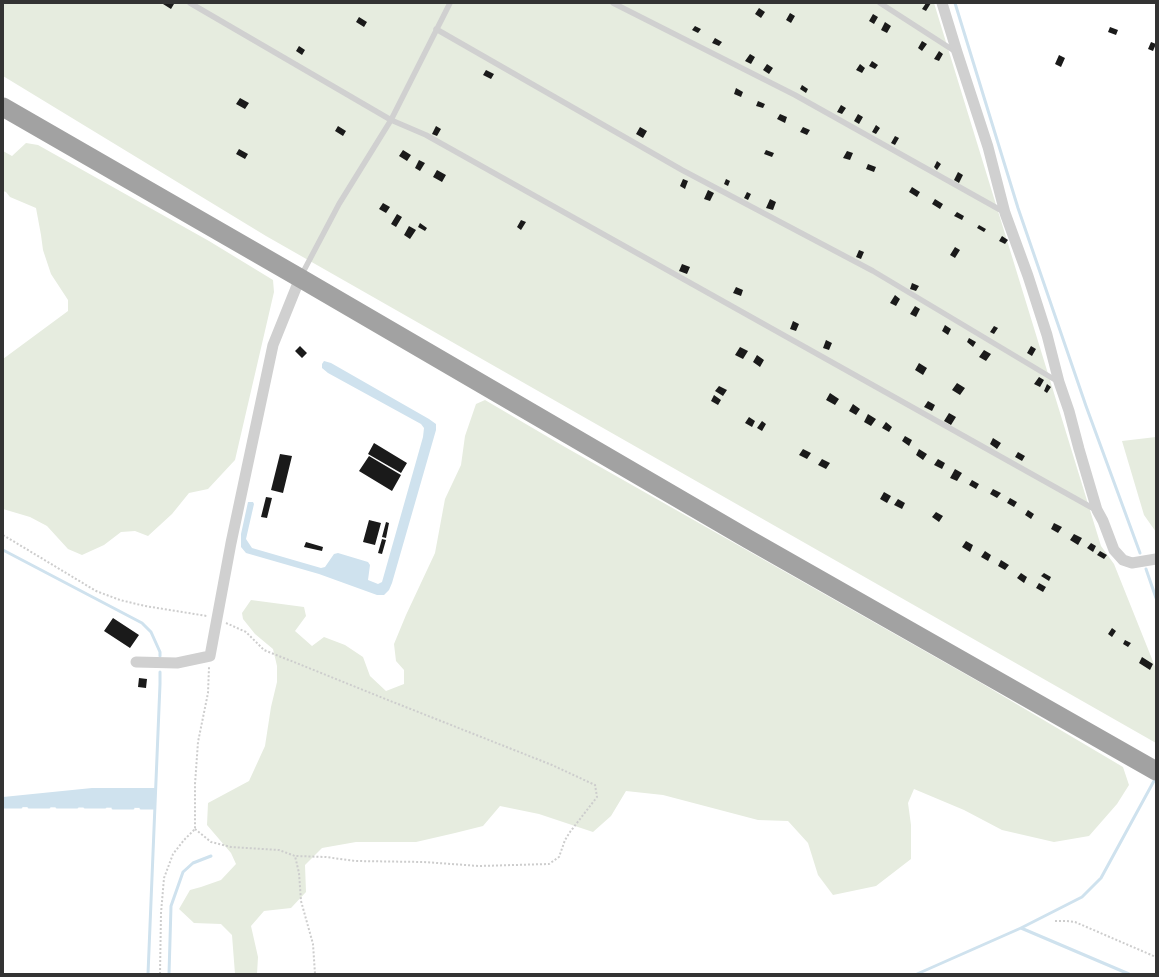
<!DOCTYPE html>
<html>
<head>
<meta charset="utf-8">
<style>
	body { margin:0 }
	#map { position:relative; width:1159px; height:977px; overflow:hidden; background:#fff; font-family:Poppins,sans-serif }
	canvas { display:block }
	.frame { position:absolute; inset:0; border:4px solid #333; pointer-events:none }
</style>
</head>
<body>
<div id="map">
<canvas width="1159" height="977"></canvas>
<div class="frame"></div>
</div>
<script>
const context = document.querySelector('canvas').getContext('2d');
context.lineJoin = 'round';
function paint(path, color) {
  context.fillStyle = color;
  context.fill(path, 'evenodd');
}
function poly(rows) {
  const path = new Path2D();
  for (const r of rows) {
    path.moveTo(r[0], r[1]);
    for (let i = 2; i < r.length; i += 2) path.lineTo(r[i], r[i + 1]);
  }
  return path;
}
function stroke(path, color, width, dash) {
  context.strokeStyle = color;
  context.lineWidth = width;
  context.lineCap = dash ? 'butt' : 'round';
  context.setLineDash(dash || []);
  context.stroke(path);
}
const green = poly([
	[3,3,934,3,1101,546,1114,564,1156,669,1156,743,266,236,3,76],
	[26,143,38,145,209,241,273,280,274,292,235,460,208,489,189,493,172,514,148,536,135,531,121,532,104,545,82,555,68,549,47,526,30,517,3,509,3,359,68,311,68,300,51,274,43,250,41,235,36,208,10,197,6,192,3,191,3,151,12,156],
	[485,400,565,447,981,683,1123,767,1129,785,1117,804,1089,836,1054,842,1002,830,964,810,914,789,908,803,911,825,911,859,876,886,833,895,818,875,808,843,788,821,758,820,663,795,626,791,611,816,593,832,539,814,500,806,483,826,455,833,416,842,356,842,322,848,305,865,306,892,291,908,264,911,251,926,258,957,257,974,235,974,232,935,221,924,194,923,179,909,190,890,201,887,221,880,236,864,231,853,207,825,208,803,249,781,265,746,271,707,277,682,277,666,273,649,255,634,243,619,242,613,251,600,304,607,306,616,295,631,312,646,324,637,345,645,363,657,370,676,386,691,404,684,404,670,396,661,394,644,406,615,435,553,445,499,461,465,465,436,476,404],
	[1156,437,1156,532,1144,515,1122,441]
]);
const water = poly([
	[324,361,331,363,429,419,436,424,436,430,392,583,389,590,384,595,377,595,319,574,246,553,241,547,241,534,248,502,253,502,254,504,246,539,252,548,321,568,325,567,334,554,338,553,368,562,370,565,368,580,378,584,382,582,423,437,424,428,421,424,328,373,322,368,322,364],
	[92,788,155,788,155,808,3,807,3,797]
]);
const stream = poly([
	[955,3,1018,208,1086,406,1140,553],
	[3,550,142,623,151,632,160,652,160,656],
	[1146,569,1156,598],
	[3,807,21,807],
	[29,807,49,807],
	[57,807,77,807],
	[85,807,105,807],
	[113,808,133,808],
	[141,808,155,808],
	[1021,928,1129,974],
	[148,974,160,684,160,672],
	[169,974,171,906,183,872,193,863,211,856],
	[917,974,1021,928,1082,897,1101,878,1155,779]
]);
const building = poly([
	[164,3,173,3,174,4,171,9,163,4],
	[926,3,931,3,926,11,922,9],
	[759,8,765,12,761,18,755,14],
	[790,13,795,16,791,23,786,20],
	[873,14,878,17,874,24,869,21],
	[359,17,367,22,364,27,356,22],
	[885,22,891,26,887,33,881,30],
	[695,26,701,29,698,33,692,30],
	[1110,27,1118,30,1116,35,1108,32],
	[715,38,722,42,719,46,712,43],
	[922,41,927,44,922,51,918,48],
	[1151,42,1156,44,1153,51,1148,49],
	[299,46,305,50,302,55,296,51],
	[939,51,943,54,939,61,934,59],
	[750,54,755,57,751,64,745,61],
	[1059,55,1065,58,1061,67,1055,64],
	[872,61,878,65,875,69,869,66],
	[767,64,773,68,769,74,763,70],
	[860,64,865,68,862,73,856,70],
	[486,70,494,74,491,79,483,75],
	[802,85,808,89,806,93,800,89],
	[736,88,743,92,741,97,734,94],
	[240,98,249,103,245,109,236,104],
	[758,101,765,104,763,108,756,106],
	[841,105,846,108,842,114,837,112],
	[780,114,787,117,785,123,777,119],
	[858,114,863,117,859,124,854,121],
	[876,125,880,128,876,134,872,132],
	[338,126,346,131,343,136,335,131],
	[436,126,441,129,437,136,432,134],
	[640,127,647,131,643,138,636,134],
	[803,127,810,130,807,135,800,132],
	[895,136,899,138,895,145,891,143],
	[239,149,248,154,245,159,236,154],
	[403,150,411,155,407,161,399,156],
	[766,150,774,153,772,157,764,154],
	[847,151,853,153,850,160,843,158],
	[419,160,425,163,420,171,415,168],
	[937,161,941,164,937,170,934,167],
	[868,164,876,167,874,172,866,169],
	[437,170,446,175,442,182,433,177],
	[958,172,963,175,959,183,954,180],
	[683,179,688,181,685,189,680,186],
	[726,179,730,181,728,186,724,184],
	[912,187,920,192,917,197,909,192],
	[708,190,714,193,710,201,704,199],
	[747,192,751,194,748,200,744,198],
	[770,199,776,202,773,210,766,208],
	[935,199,943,204,940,209,932,204],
	[383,203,390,207,386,213,379,209],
	[957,212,964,216,962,220,954,216],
	[397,214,402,217,396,227,391,224],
	[521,220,526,222,521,230,517,227],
	[420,223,427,228,425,231,418,227],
	[979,225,986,229,984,232,977,228],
	[409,226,416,230,410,239,404,235],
	[1002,236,1008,240,1005,244,999,241],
	[955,247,960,250,955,258,950,255],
	[859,250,864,252,861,259,856,257],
	[682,264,690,267,687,274,679,271],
	[912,283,919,286,916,291,910,289],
	[736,287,743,290,741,296,733,293],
	[895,295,900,299,896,306,890,303],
	[915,306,920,309,916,317,910,314],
	[793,321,799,324,796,331,790,329],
	[945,325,951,329,948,335,942,331],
	[994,326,998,328,994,334,990,332],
	[969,338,976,342,973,347,967,342],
	[826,340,832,343,829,350,823,348],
	[300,346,307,353,302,358,295,351],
	[1031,346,1036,349,1032,356,1027,353],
	[740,347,748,351,743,359,735,355],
	[984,350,991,354,986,361,979,357],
	[757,355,764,360,760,367,753,362],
	[919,363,927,368,923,375,915,370],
	[1039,377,1044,380,1040,387,1034,384],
	[957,383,965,388,960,395,952,390],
	[1047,384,1051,387,1047,393,1044,391],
	[719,386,727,390,723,396,715,391],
	[830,393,839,399,835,405,826,400],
	[714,395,721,400,718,405,711,401],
	[928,401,935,405,932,411,924,407],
	[853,404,860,409,856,415,849,411],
	[949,413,956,417,951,425,944,421],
	[868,414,876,419,871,426,864,422],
	[749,417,755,421,752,427,745,423],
	[762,421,766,424,762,431,757,428],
	[886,422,892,427,889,432,882,428],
	[905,436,912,440,909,446,902,441],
	[993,438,1001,443,997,449,990,444],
	[374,443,407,463,401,473,368,454],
	[803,449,811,453,807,459,799,455],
	[919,449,927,454,923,460,916,455],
	[1018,452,1025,456,1022,461,1015,457],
	[280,454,292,456,283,493,271,490],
	[369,456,401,475,392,491,359,471],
	[822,459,830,463,826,469,818,465],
	[938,459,945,463,942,469,934,465],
	[955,469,962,473,957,481,950,478],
	[972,480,979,484,976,489,969,485],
	[993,489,1001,493,997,498,990,494],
	[884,492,891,496,887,503,880,499],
	[266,497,272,498,267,518,261,517],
	[1010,498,1017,502,1014,507,1007,503],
	[898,499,905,503,902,509,894,505],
	[1028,510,1034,514,1031,519,1025,515],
	[936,512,943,516,939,522,932,517],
	[369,520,381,523,375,545,363,542],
	[386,522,389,523,386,538,382,537],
	[1054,523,1062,527,1058,533,1051,529],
	[1074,534,1082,538,1078,545,1070,540],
	[382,539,386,540,382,554,378,553],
	[966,541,973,545,970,552,962,547],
	[306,542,323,547,322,551,304,547],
	[1091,543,1096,546,1093,552,1087,548],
	[985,551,991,555,988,561,981,557],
	[1100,551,1107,555,1104,559,1097,555],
	[1001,560,1009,565,1005,570,998,566],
	[1021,573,1027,577,1024,583,1017,578],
	[1044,573,1051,577,1049,581,1041,576],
	[1039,583,1046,587,1043,592,1036,588],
	[113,618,139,635,130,648,104,631],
	[1112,628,1116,631,1112,637,1108,634],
	[1125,640,1131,643,1128,647,1123,644],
	[1142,657,1153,664,1150,670,1139,663],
	[139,678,147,679,146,688,138,687]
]);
const path = poly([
	[3,535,96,591,120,600,145,606,207,616],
	[226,623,246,632,264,650,393,702,552,765,595,785,597,797,570,832,565,840,559,857,549,864,479,866,424,862,355,861,326,857,295,856],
	[195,829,211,842,231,847,279,850,295,856,299,873,301,901,313,944,315,974],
	[1055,921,1067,921,1075,922,1156,957],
	[160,974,161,913,164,878,173,854,184,840,195,829,195,784,198,742,208,693,209,667]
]);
const service = poly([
	[190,3,391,120,426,135,1096,510],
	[613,3,795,95,1004,212],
	[880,3,956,52],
	[436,29,682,170,873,271,1057,381],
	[301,276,339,204,391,120,450,3]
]);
const minor = poly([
	[942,3,957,52,988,147,1005,213,1028,276,1047,335,1059,382,1069,411,1079,449,1097,510,1103,521,1114,550,1123,560,1132,563,1156,559],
	[136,662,177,663,210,656,231,543,273,345,300,278]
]);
const trunk = poly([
	[3,107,300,278,748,539,1156,771]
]);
paint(green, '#e6ecdf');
paint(water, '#cfe2ee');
stroke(stream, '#cfe2ee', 3);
paint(building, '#1a1a1a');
stroke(path, '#cdcdcd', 2, [2, 2]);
stroke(service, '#d0d0d0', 5.5);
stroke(minor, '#d0d0d0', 11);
stroke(trunk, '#a2a2a2', 19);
</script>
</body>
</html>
